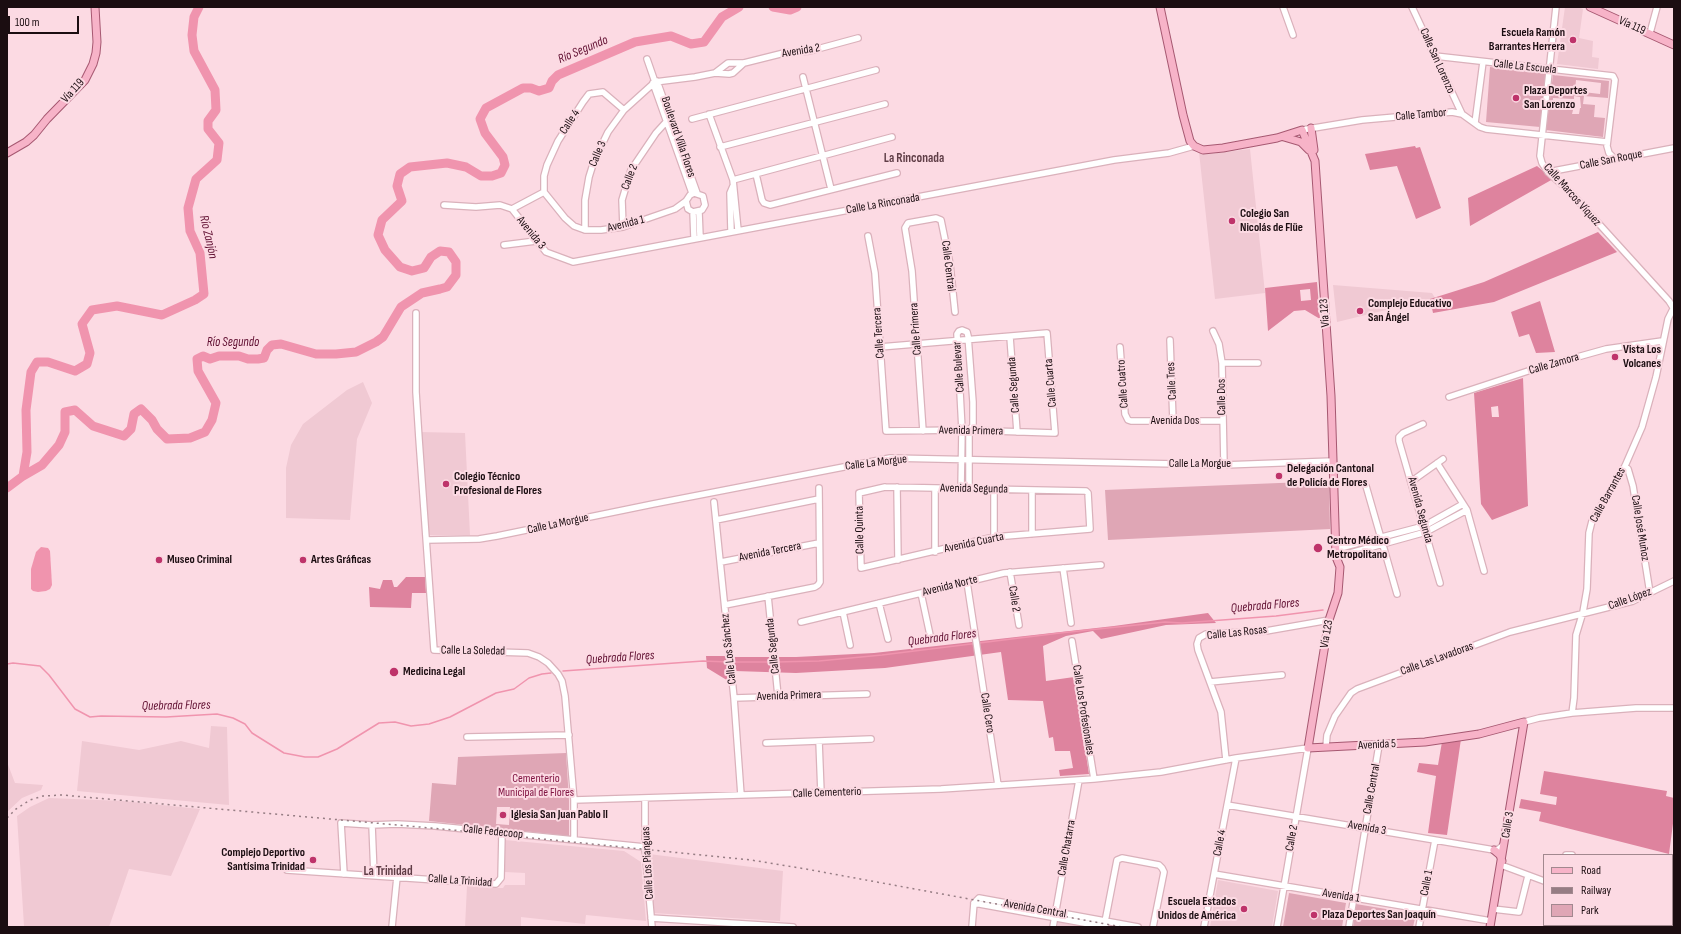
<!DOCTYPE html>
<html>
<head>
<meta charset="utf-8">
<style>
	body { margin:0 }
	#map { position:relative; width:1681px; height:934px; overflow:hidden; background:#fcdae3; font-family:"Sofia Sans Condensed",sans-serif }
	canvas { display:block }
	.frame { position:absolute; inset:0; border:8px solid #1b0d11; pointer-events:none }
	.legend { position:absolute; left:1543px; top:854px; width:130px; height:72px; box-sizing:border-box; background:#fcdae3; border:1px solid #a2888f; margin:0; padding:5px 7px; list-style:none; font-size:12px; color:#1b0d11 }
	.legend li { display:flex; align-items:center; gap:8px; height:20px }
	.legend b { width:20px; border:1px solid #a2888f }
	.scale { position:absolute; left:8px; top:16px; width:71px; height:18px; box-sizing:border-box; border:2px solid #1b0d11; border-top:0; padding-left:5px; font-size:12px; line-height:14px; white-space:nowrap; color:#1b0d11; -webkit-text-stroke:3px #fcdae3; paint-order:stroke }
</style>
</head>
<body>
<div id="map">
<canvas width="1681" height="934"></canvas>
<div class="frame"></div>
<ul class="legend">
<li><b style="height:5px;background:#f7b3c8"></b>Road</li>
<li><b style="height:5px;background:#967d84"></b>Railway</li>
<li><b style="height:11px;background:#dfa6b5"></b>Park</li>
</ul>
<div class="scale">100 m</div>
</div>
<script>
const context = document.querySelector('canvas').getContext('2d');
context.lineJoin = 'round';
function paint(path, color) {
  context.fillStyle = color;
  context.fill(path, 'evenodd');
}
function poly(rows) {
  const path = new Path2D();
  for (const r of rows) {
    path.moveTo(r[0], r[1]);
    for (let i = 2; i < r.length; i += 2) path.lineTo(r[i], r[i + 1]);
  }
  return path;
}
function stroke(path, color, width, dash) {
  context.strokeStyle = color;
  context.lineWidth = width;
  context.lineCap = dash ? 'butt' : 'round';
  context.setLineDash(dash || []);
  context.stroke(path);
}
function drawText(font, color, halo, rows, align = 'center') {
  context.font = font + ' "Sofia Sans Condensed",sans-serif';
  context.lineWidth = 4;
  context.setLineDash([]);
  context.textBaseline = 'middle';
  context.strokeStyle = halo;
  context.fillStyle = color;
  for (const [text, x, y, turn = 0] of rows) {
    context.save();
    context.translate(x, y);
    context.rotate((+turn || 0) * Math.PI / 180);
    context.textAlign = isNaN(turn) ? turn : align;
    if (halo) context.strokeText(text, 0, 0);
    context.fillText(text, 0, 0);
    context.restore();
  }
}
const built = poly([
	[1565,7,1578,7,1583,9,1579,38,1593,41,1592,57,1599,58,1598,69,1557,64],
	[1250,149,1265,293,1215,299,1199,152,1209,154],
	[1333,285,1432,293,1435,298,1337,322],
	[363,382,372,403,357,439,350,520,286,518,286,468,291,445,303,424,347,390],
	[420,432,465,433,470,535,429,535],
	[211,726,227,727,229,805,77,791,82,741,139,750,181,741,209,748],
	[7,762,15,783,43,785,41,790,22,798,7,812],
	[49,798,123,801,200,809,171,876,129,869,109,927,28,927,24,926,17,816,30,807],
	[505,840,624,851,641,862,646,921,586,915,585,924,521,917,521,927,465,927,467,886,497,888,503,888,505,885,525,885,525,873,505,872],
	[649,854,783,871,780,921,653,913],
	[1218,880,1278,891,1272,927,1210,927],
	[1058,922,1088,927,1057,927]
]);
const green = poly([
	[1490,67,1546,73,1540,127,1486,122],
	[1553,75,1609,81,1608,98,1584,96,1583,104,1595,105,1594,117,1605,118,1603,137,1546,130],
	[1576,80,1601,83,1600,94,1575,91],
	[1574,96,1580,97,1581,108,1580,108,1579,114,1572,114,1573,110,1552,108,1553,98,1574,99],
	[1329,481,1330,529,1108,540,1105,490],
	[566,753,569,800,569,836,429,821,432,783,456,785,458,757],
	[497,807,510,807,509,825,496,824],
	[1289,893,1346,903,1342,927,1283,927],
	[1356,904,1416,914,1413,927,1388,926,1387,927,1353,927]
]);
const forest = poly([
	[1415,146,1416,148,1420,147,1441,208,1416,219,1397,166,1370,170,1365,154],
	[1537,166,1553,179,1470,226,1468,198],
	[1598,232,1617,252,1494,302,1433,313,1430,299,1484,282],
	[1317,282,1320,319,1305,310,1294,311,1268,331,1265,288],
	[1310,289,1311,300,1301,301,1300,290],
	[1540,301,1555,352,1536,353,1529,334,1519,337,1511,312],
	[1523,378,1528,506,1492,520,1481,504,1474,393],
	[1498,406,1499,417,1492,417,1491,407],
	[406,577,425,577,426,593,412,593,411,608,370,607,369,587,380,589,383,580,392,580,394,587,397,587],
	[1208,613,1216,623,1166,625,1101,639,1093,631,1066,636,1043,646,1046,681,1074,677,1089,774,1060,776,1059,770,1073,768,1070,751,1055,751,1053,737,1049,738,1043,701,1008,700,1001,652,885,668,796,673,735,671,733,657,796,657,874,653,1114,626],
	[706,656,727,656,730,682,707,668],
	[1461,739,1447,835,1428,833,1436,776,1417,772,1419,763,1438,765,1442,742],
	[1544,771,1667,791,1666,796,1674,798,1674,816,1669,854,1539,821,1541,812,1519,808,1521,799,1556,805,1557,797,1540,794]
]);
const water = poly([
	[41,547,48,548,50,551,52,585,50,589,46,591,38,592,33,591,31,589,31,569,36,552]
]);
const stream = poly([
	[732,662,772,662],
	[776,662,819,661,882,655,1060,633,1165,622,1182,623,1276,616,1323,610],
	[7,664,13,663,40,666,49,675,75,709,90,717,101,716,166,717,217,714,233,718,245,724,252,733,284,753,305,757,318,757,337,749,379,723,395,722,411,726,429,724,450,717,496,693,514,689,529,678,542,674,551,673],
	[563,671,703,661,728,662]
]);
const river = poly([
	[773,7,790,10,797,7],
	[23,476,27,452,26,410,31,372,37,362,48,362,75,371,87,364,90,353,82,324,92,310,117,306,162,315,195,300,204,294,200,253,190,231,188,208,196,179,217,160,219,143,208,129,208,121,216,110,215,90,194,51,192,35,194,17,199,7],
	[7,488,23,476,42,465,59,445,65,432,65,412,75,410,93,426,124,436,131,429,134,414,141,409,152,420,157,429,167,439,190,438,205,432,212,420,216,403,198,371,197,359,203,356,210,359,219,356,239,356,248,359,258,359,264,358,267,350,272,345,281,344,316,354,336,354,356,352,376,342,383,337,401,307,422,293,440,289,447,287,456,275,456,262,449,252,440,251,431,257,424,268,412,271,400,267,385,250,378,235,382,220,402,201,397,186,400,174,410,167,447,163,466,167,481,176,492,176,501,173,505,165,503,157,485,133,480,119,486,108,523,88,531,88,539,91,549,88,552,81,558,75,635,42,671,36,691,44,704,42,722,17,739,7]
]);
const minor = poly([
	[1283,7,1293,35],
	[1412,7,1462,114],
	[1556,7,1540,156,1542,163,1548,172,1570,192,1669,301,1674,309],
	[1650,33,1657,7],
	[1435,56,1613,76,1615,80,1607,146,1609,153,1615,159],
	[647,59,655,82],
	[715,73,728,63,744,63,784,53,810,51,858,38],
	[803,77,831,189],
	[657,81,697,193],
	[653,83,692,193],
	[709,114,733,180,738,230],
	[692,119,876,70],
	[1475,123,1483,62],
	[1302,130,1362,120,1452,112,1462,114,1480,127,1486,129,1607,142],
	[720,147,885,104],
	[1548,172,1674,148],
	[756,174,762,200,764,203,770,205,897,173],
	[733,180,892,137],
	[544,192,565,218,574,226,585,230,601,230,623,227,675,209,686,201,690,195,694,193,703,196,705,205,702,210,693,212,688,209,686,201],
	[544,192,544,176,547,165,558,141,583,102,589,94,603,92,624,110],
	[444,205,476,207,500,205,512,209,546,252,573,262,1114,160,1169,153,1194,146],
	[512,209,544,192],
	[693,212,694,238],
	[699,212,700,237],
	[623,227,622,200,631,170,656,133,666,122],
	[585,230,585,200,589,177,594,161,608,132,624,110,655,82,695,77,715,73,729,74,733,73,744,63],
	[731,231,730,193,733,186],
	[868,236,875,273,886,431,962,430,1055,433,1047,333,880,347],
	[504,245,536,241],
	[416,313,416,392,419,439,434,650,528,653,539,657,548,663,558,674,562,681,565,696,574,800,574,840],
	[1213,331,1219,344,1222,363,1224,465],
	[1010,337,1017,432],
	[1170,340,1173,421],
	[1120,347,1125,414,1128,420,1131,421,1222,421],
	[1222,363,1258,363],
	[1449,397,1531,370,1606,349,1662,341],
	[1423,424,1403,433,1399,437,1399,441,1440,583],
	[923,431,912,271,905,228,908,223,936,218,941,220,950,264,955,312],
	[1437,463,1467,510,1484,571],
	[1625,466,1628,469,1633,486,1650,593],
	[1412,481,1443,459],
	[1366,486,1397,594],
	[885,487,1086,491,1088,493,1090,529,994,537,861,568,859,493,885,487],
	[897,487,898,560],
	[935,488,935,552],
	[961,488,962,430,957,334,959,331,962,330,967,332,968,336,973,402,973,426,969,430,969,489],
	[994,489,994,537],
	[1032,490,1032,534],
	[714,502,734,698,741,795],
	[716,520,819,499],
	[427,540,479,539,497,536,653,504,890,458,1224,465,1333,461],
	[1336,549,1424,526,1463,504],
	[1336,557,1426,532,1467,510],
	[721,562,819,543],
	[1063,568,1071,623],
	[1010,572,1019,625],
	[967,582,998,785],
	[921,593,930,635],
	[768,596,778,696],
	[879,603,888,639],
	[725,605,815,587,818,585,820,582,819,488],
	[843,612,850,645],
	[801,622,1004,573,1101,565],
	[1072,641,1094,779],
	[1210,682,1282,675],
	[734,698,867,694],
	[1572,713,1574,698,1576,635,1583,612,1587,589,1589,533,1592,521,1625,466,1642,427,1656,377,1668,319,1674,307],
	[1524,722,1539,718,1572,713,1636,708,1674,708],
	[467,737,569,735],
	[819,741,821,793],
	[766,743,871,739],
	[1326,747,1327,735,1335,716,1351,693,1357,689,1510,632,1633,601,1674,581],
	[1226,760,1221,712,1198,650,1197,644,1199,638,1206,634,1266,631,1329,620],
	[645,798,645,849,652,927],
	[574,800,941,789,1094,779,1161,772,1236,758,1308,748,1277,927],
	[1227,805,1494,850,1499,849,1504,844],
	[372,825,374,875],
	[1566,855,1572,855],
	[1501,865,1544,881],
	[287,870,496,884,501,878,502,833],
	[344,874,341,823,372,825,397,824,435,826,645,847],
	[1214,874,1491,921],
	[974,903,979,898,1138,927],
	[974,903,1106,927],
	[1493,909,1519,912,1528,876],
	[1672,912,1674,911],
	[651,918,793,927],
	[392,927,397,877],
	[972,927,974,903],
	[1053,927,1079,780],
	[1104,927,1117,860,1122,858,1159,865,1162,868,1164,872,1153,927],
	[1204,927,1236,758],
	[1349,927,1379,745],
	[1419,927,1435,840],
	[1651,927,1653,925]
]);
const major = poly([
	[1160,7,1183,115,1190,141,1194,146,1203,150,1223,148,1277,138,1302,130,1315,161,1331,396,1336,557,1340,567,1338,593,1329,620,1308,748,1425,742,1479,734,1524,722,1490,927],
	[1590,7,1674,45],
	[1311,128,1314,150],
	[1284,137,1301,142,1309,150],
	[7,153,26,142,34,135,47,119,85,80,93,64,96,53,97,42,95,7],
	[1494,850,1500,855,1502,861]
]);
const rail = poly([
	[7,818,16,809,30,800,43,796,62,795,453,830,751,860,806,869,1122,927]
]);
const markers = [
	[1573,40,4,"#be336a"],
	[1516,98,4,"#be336a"],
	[1232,221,4,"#be336a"],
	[1360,311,4,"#be336a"],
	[1615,357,4,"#be336a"],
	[1279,476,4,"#be336a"],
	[446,484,4,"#be336a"],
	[1318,548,5,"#be336a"],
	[159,560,4,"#be336a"],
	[303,560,4,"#be336a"],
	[394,672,5,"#be336a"],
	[503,815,4,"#be336a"],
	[313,860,4,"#be336a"],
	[1244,909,4,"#be336a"],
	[1314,915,4,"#be336a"]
];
const streetNames = [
	["Vía 119",1632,26,24],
	["Avenida 2",801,51,-9],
	["Calle San Lorenzo",1437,61,66],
	["Calle La Escuela",1525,67,6],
	["Vía 119",73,91,-48],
	["Calle Tambor",1421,115,-5],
	["Calle 4",570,122,-57],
	["Boulevard Villa Flores",678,137,71],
	["Calle 3",598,154,-67],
	["Calle San Roque",1611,160,-11],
	["Calle 2",630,177,-69],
	["Calle Marcos Víquez",1572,195,48],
	["Calle La Rinconada",883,204,-10],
	["Avenida 1",626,224,-14],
	["Avenida 3",531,233,51],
	["Calle Central",948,266,83],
	["Vía 123",1325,313,-94],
	["Calle Primera",916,329,-94],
	["Calle Tercera",879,333,-94],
	["Calle Zamora",1554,364,-16],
	["Calle Bulevar",959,367,-94],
	["Calle Tres",1172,381,-93],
	["Calle Cuarta",1051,383,-95],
	["Calle Cuatro",1123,384,-94],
	["Calle Segunda",1014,385,-94],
	["Calle Dos",1222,397,-91],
	["Avenida Dos",1175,421],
	["Avenida Primera",971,431,1],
	["Calle La Morgue",876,463,-7],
	["Calle La Morgue",1200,464],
	["Avenida Segunda",974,489,1],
	["Calle Barrantes",1608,495,-61],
	["Avenida Segunda",1420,510,75],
	["Calle La Morgue",558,524,-12],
	["Calle José Muñoz",1640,528,81],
	["Calle Quinta",860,530,-91],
	["Avenida Cuarta",974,543,-12],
	["Avenida Tercera",770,552,-11],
	["Avenida Norte",950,586,-14],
	["Calle 2",1014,599,81],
	["Calle López",1630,599,-20],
	["Calle Las Rosas",1237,633,-6],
	["Vía 123",1327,634,-80],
	["Calle Segunda",773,646,-96],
	["Calle Los Sánchez",729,649,-96],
	["Calle La Soledad",473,651,1],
	["Calle Las Lavadoras",1437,659,-20],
	["Avenida Primera",789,696,-2],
	["Calle Los Profesionales",1083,710,81],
	["Calle Cero",987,713,81],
	["Avenida 5",1377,745,-3],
	["Calle Central",1372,789,-80],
	["Calle Cementerio",827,793,-2],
	["Calle 3",1508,825,-81],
	["Avenida 3",1367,828,10],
	["Calle Fedecoop",493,832,6],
	["Calle 2",1292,838,-80],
	["Calle 4",1220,843,-79],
	["Calle Chatarra",1067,848,-80],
	["Calle Los Pianguas",648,863,-93],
	["Calle La Trinidad",460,881,4],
	["Calle 1",1427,883,-79],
	["Avenida 1",1341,896,9],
	["Avenida Central",1035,909,10]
];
const poiNames = [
	["Escuela Ramón",1565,33,"right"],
	["Barrantes Herrera",1565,47,"right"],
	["Plaza Deportes",1524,91],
	["San Lorenzo",1524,105],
	["Colegio San",1240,214],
	["Nicolás de Flüe",1240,228],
	["Complejo Educativo",1368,304],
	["San Ángel",1368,318],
	["Vista Los",1623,350],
	["Volcanes",1623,364],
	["Delegación Cantonal",1287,469],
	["de Policía de Flores",1287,483],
	["Colegio Técnico",454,477],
	["Profesional de Flores",454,491],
	["Centro Médico",1327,541],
	["Metropolitano",1327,555],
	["Museo Criminal",167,560],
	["Artes Gráficas",311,560],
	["Medicina Legal",403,672],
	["Iglesia San Juan Pablo II",511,815],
	["Complejo Deportivo",305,853,"right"],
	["Santísima Trinidad",305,867,"right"],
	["Escuela Estados",1236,902,"right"],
	["Unidos de América",1236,916,"right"],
	["Plaza Deportes San Joaquín",1322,915]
];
const parkNames = [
	["Cementerio",536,779],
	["Municipal de Flores",536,793]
];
const waterNames = [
	["Río Segundo",583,50,-23],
	["Río Zanjón",208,237,77],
	["Río Segundo",233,343],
	["Quebrada Flores",1265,606,-5],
	["Quebrada Flores",942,638,-7],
	["Quebrada Flores",620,658,-4],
	["Quebrada Flores",176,706,-1]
];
const neighbourhoodNames = [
	["La Rinconada",914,159],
	["La Trinidad",388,872]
];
paint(built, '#f0c9d3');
paint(green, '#dfa6b5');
paint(forest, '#de839e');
paint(water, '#f094ae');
stroke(stream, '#f094ae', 1.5);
stroke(river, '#f094ae', 9);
stroke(minor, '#dab1bb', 8);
stroke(major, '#a65871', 9);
stroke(minor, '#fff', 5.5);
stroke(major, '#f7b3c8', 7);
stroke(rail, '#967d84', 1.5, [2, 4]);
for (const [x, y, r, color] of markers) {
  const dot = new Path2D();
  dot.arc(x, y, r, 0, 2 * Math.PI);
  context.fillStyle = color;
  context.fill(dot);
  stroke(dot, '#fcdae3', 1.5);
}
drawText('12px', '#1b0d11', '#fcdae3', streetNames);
drawText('bold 12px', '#1b0d11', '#fcdae3', poiNames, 'left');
drawText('12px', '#811543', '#fcdae3', parkNames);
drawText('italic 13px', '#5f0e30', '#fcdae3', waterNames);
drawText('bold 13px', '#603e47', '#fcdae3', neighbourhoodNames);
</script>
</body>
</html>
